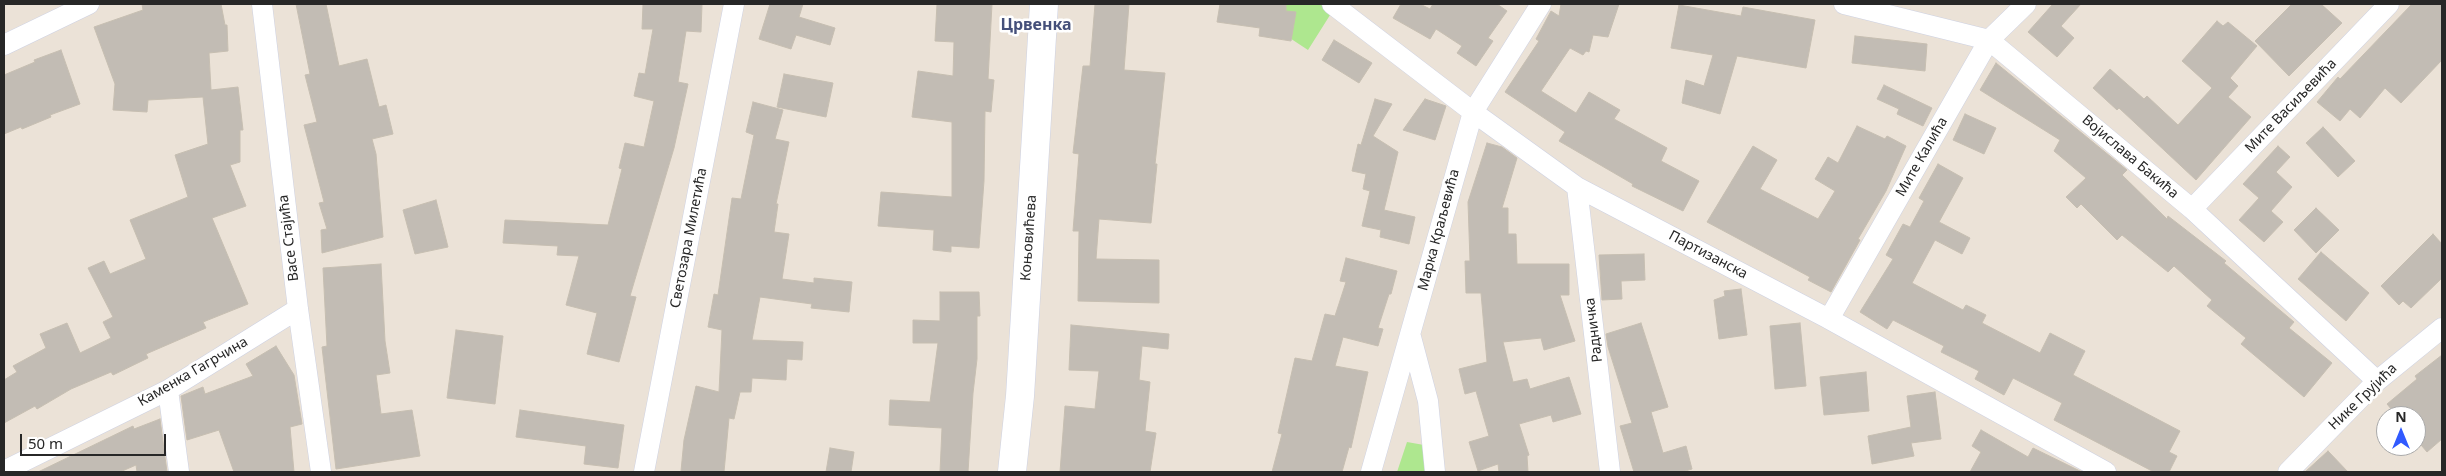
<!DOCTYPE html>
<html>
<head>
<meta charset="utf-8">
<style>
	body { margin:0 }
	#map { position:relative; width:2446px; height:476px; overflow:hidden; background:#ebe2d7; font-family:"Noto Sans",sans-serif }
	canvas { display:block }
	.frame { position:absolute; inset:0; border:5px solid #272727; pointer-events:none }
	.north { position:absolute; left:2376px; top:406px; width:50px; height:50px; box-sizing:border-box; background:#fff; border:1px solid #a9a9a9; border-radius:50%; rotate:0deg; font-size:14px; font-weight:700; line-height:20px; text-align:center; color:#272727 }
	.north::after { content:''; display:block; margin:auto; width:18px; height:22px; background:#315aff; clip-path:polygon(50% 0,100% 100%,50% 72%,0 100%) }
	.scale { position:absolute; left:20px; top:434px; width:146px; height:22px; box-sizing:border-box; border:2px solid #272727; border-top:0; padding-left:6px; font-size:15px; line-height:18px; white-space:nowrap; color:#272727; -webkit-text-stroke:4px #fff; paint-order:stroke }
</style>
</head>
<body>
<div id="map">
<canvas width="2446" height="476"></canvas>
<div class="frame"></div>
<div class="north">N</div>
<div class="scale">50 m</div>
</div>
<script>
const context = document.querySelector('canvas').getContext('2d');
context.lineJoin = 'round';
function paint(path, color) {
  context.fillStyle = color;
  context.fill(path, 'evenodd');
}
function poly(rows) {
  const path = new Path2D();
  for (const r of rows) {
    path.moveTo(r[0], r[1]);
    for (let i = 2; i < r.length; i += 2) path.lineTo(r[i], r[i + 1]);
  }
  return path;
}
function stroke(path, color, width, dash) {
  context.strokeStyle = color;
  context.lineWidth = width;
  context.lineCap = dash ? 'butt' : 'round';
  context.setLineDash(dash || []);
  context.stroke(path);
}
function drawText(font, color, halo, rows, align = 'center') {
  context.font = font + ' "Noto Sans",sans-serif';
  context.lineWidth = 5;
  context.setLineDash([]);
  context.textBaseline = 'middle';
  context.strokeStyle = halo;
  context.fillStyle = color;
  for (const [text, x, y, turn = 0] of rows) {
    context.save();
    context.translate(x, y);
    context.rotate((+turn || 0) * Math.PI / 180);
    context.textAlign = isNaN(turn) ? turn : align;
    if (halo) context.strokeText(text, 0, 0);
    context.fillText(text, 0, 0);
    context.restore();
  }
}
const green = poly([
	[1238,4,1337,4,1308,50],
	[1407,442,1424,445,1426,472,1397,472]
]);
const building = poly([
	[142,4,221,4,225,25,227,25,228,51,209,53,211,90,238,87,243,130,240,130,240,162,230,165,246,206,212,218,248,304,203,322,206,328,146,354,148,358,113,375,111,372,71,389,37,409,35,406,4,423,4,380,17,372,13,366,46,348,40,334,67,323,80,353,111,338,103,322,113,317,88,268,104,261,110,274,146,259,130,220,188,197,175,155,208,144,203,97,148,100,147,112,113,110,115,84,94,27,143,10,142,4],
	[296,4,326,4,339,66,367,59,379,107,386,105,393,134,372,139,376,154,383,237,322,253,321,230,327,229,319,203,324,202,304,125,317,122,305,75,310,74,296,4],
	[643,4,702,4,701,32,686,31,678,82,688,84,674,148,630,296,636,297,619,362,587,354,597,313,566,305,579,256,557,255,558,246,503,243,505,220,608,225,622,169,619,168,625,143,644,147,654,101,634,96,639,73,645,74,653,29,642,29,643,4],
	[770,4,803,4,799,17,835,28,830,45,796,35,791,49,759,39,770,4],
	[937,4,992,4,988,79,994,80,991,112,985,111,984,181,979,248,951,246,951,252,933,250,934,230,878,226,881,192,952,197,952,122,912,117,918,71,953,76,954,42,935,41,937,4],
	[1095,4,1129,4,1124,70,1165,73,1155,164,1157,164,1151,223,1099,219,1096,259,1159,260,1159,303,1078,301,1079,231,1073,231,1079,154,1073,153,1083,66,1090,66,1095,4],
	[1220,4,1286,4,1286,11,1296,12,1291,41,1259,36,1260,28,1217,22,1220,4],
	[1401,4,1420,4,1430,9,1433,4,1497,4,1507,11,1488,38,1493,41,1476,66,1457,53,1462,46,1436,29,1430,39,1393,18,1401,4],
	[1561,4,1619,4,1608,37,1593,35,1589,52,1586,51,1583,55,1570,48,1541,91,1576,113,1589,92,1620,110,1614,119,1667,148,1661,161,1699,181,1683,211,1632,186,1633,184,1559,141,1565,132,1505,92,1539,41,1536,39,1551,11,1559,16,1561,4],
	[2053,4,2081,4,2061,26,2074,38,2057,57,2028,32,2053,4],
	[2292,4,2321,4,2342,23,2289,76,2255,41,2292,4],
	[2412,4,2442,4,2442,60,2401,103,2385,88,2360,118,2350,109,2340,121,2317,102,2338,77,2340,79,2412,4],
	[1679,5,1741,16,1743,7,1815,20,1806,68,1737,56,1720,114,1682,103,1686,80,1704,86,1713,55,1671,48,1679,5],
	[2217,21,2223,26,2228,22,2257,46,2230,78,2238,86,2228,97,2251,117,2196,180,2119,108,2117,110,2093,88,2110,69,2144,99,2147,96,2178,125,2212,88,2182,61,2217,21],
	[1855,36,1927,44,1925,71,1852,63,1855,36],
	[1334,40,1372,63,1359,83,1322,60,1334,40],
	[61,50,80,104,50,115,51,117,22,129,21,127,4,134,4,75,35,62,34,60,61,50],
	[1996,63,2127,170,2122,175,2167,219,2168,216,2226,261,2224,263,2294,322,2289,328,2332,363,2304,397,2241,344,2246,338,2207,306,2212,300,2174,266,2168,272,2122,235,2117,240,2081,204,2077,208,2066,197,2086,178,2054,151,2060,140,1980,90,1996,63],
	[784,74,833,83,826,117,777,107,784,74],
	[1884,85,1932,108,1923,126,1897,114,1899,109,1877,99,1884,85],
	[1375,99,1392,104,1373,136,1398,152,1384,210,1415,217,1409,244,1380,237,1381,230,1362,226,1370,191,1363,189,1366,174,1352,171,1358,144,1361,145,1375,99],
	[1425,99,1446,106,1435,140,1403,130,1425,99],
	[753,102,783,110,775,139,789,142,776,204,778,204,774,232,789,234,782,279,814,283,814,278,852,282,849,312,811,308,812,304,760,297,752,340,803,342,802,360,787,359,786,380,752,378,751,392,740,392,734,419,729,418,724,472,681,471,684,440,696,386,719,392,722,330,708,327,714,294,718,295,732,198,741,199,754,135,746,132,753,102],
	[1965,114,1996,128,1984,154,1953,140,1965,114],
	[1857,126,1885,139,1887,136,1906,146,1886,191,1858,239,1860,240,1831,292,1808,280,1810,277,1707,222,1753,146,1777,160,1760,189,1818,219,1835,191,1815,179,1828,157,1838,163,1857,126],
	[2323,127,2355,161,2338,177,2306,143,2323,127],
	[1487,143,1502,147,1517,158,1502,208,1508,208,1508,234,1516,234,1517,264,1569,264,1569,295,1560,295,1575,341,1544,350,1541,338,1503,342,1513,382,1527,379,1530,389,1569,377,1581,414,1553,422,1551,415,1519,424,1529,455,1527,456,1528,472,1499,472,1498,464,1478,471,1469,442,1489,436,1476,391,1465,394,1459,369,1487,362,1481,293,1466,293,1465,261,1470,261,1468,202,1487,143],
	[2278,146,2290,157,2276,172,2292,187,2271,211,2283,222,2264,242,2239,220,2259,198,2243,184,2278,146],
	[1938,164,1963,178,1939,222,1970,238,1962,254,1935,240,1912,283,1963,310,1966,305,1986,315,1982,323,2040,353,2050,333,2085,351,2073,375,2180,431,2169,452,2177,456,2169,472,2154,472,2054,420,2062,403,2013,378,2004,395,1975,379,1979,371,1941,352,1944,346,1893,320,1887,329,1860,312,1893,259,1886,255,1903,224,1910,227,1924,201,1919,198,1938,164],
	[436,200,448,247,415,254,403,210,436,200],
	[2316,208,2339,230,2316,253,2294,230,2316,208],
	[2433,234,2442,244,2442,278,2411,308,2403,301,2399,305,2381,286,2433,234],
	[2321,252,2369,293,2346,321,2298,279,2321,252],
	[1644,254,1645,280,1621,281,1622,299,1602,300,1599,255,1644,254],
	[1346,258,1397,271,1391,294,1389,294,1378,328,1383,329,1378,346,1343,337,1335,366,1368,372,1351,448,1349,447,1342,472,1272,472,1282,434,1278,433,1295,358,1312,361,1325,314,1335,316,1346,282,1340,281,1346,258],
	[381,264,385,341,390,373,376,375,381,414,412,410,420,456,336,469,322,347,327,346,323,268,381,264],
	[1741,289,1747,335,1719,339,1714,300,1725,296,1724,291,1741,289],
	[940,292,979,292,980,316,977,316,977,359,973,393,968,472,940,472,942,428,889,425,890,400,930,402,938,343,913,343,913,320,940,321,940,292],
	[1641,323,1668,407,1651,412,1663,453,1686,446,1692,469,1682,472,1634,472,1620,426,1632,423,1608,347,1606,334,1641,323],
	[1800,323,1806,386,1775,389,1770,326,1800,323],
	[1071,325,1169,334,1168,349,1142,346,1139,380,1150,382,1145,431,1156,433,1150,472,1060,472,1065,406,1095,409,1099,371,1069,370,1071,325],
	[456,330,503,336,495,404,447,398,456,330],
	[276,346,294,375,302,424,290,427,294,472,234,472,219,430,187,440,181,396,203,387,205,394,253,376,246,364,276,346],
	[2442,355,2442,439,2427,452,2416,439,2416,416,2397,416,2387,404,2417,379,2415,376,2442,355],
	[1866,372,1869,411,1824,415,1820,377,1866,372],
	[1935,392,1941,439,1911,443,1914,456,1872,464,1868,436,1911,427,1907,396,1935,392],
	[520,410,624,425,618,468,584,464,586,446,516,437,520,410],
	[160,419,167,472,137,472,136,465,120,472,38,472,133,426,134,429,160,419],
	[1981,430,2028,457,2033,448,2082,472,1970,472,1981,452,1972,446,1981,430],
	[830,448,854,452,851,472,826,472,830,448],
	[2328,451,2348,472,2305,472,2328,451]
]);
const minor = poly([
	[262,4,298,309,321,472],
	[1332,4,1473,112,1577,187,1829,319,2106,472],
	[1844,4,1989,40,2192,209,2377,381],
	[4,45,89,4],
	[1577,187,1610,472],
	[2192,209,2389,4],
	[1829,319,1989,40,2026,4],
	[1411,337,1428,401,1435,472],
	[168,390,179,472],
	[4,471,168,390,298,309],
	[644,472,734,4],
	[1371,472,1473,112,1541,4],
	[2288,472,2377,381,2442,328]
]);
const secondary = poly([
	[1012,472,1020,396,1044,4]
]);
const streetNames = [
	["Мите Васиљевића",2291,106,-46],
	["Мите Калића",1922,157,-60],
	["Војислава Бакића",2130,157,40],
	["Марка Краљевића",1439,230,-75],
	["Васе Стајића",289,238,-97],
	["Светозара Милетића",689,238,-79],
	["Коњовићева",1029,238,-86],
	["Партизанска",1708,255,28],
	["Радничка",1594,330,-97],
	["Каменка Гагрчина",193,372,-30],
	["Нике Грујића",2363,397,-44]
];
const quarterNames = [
	["Црвенка",1036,25]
];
paint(green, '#aee78f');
paint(building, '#c2bcb4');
stroke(building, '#c6beb1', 1);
stroke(minor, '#cdd1e2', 21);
stroke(secondary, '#cdd1e2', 29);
stroke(minor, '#fff', 20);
stroke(secondary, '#fff', 28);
drawText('14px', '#272727', '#fff', streetNames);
drawText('bold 16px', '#45507a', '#fff', quarterNames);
</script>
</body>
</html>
